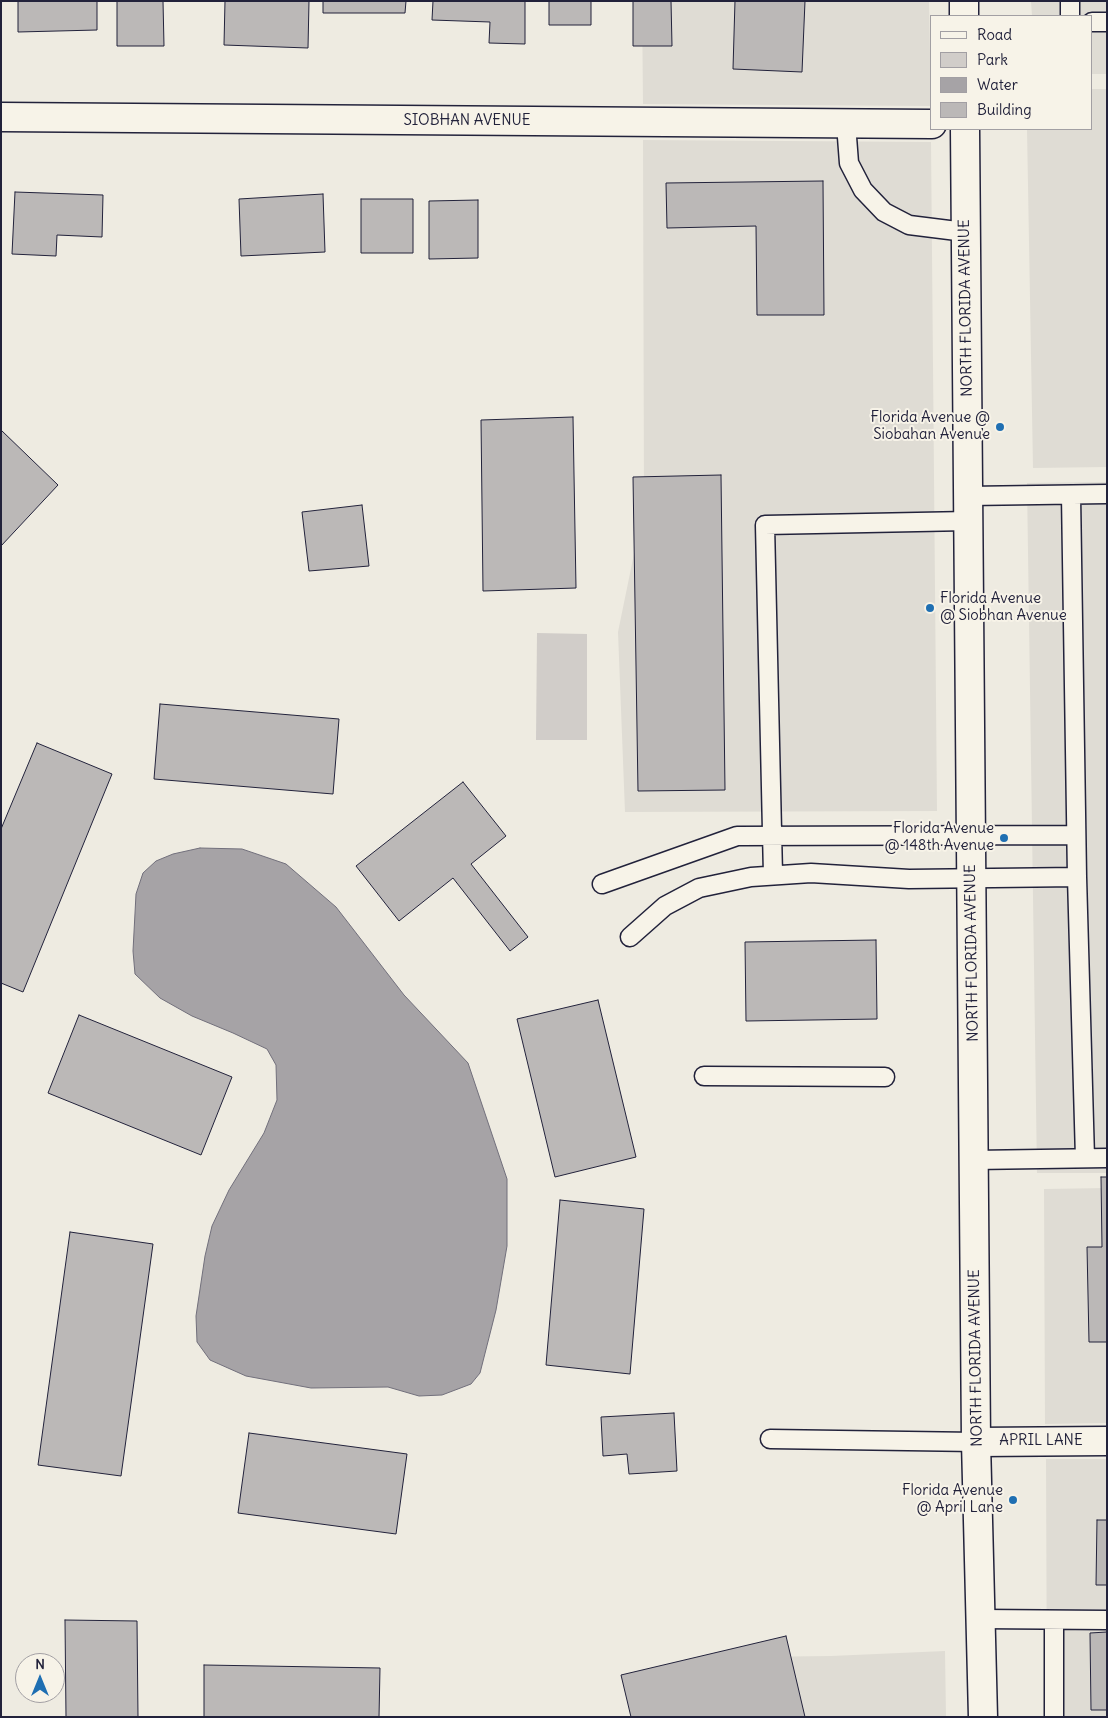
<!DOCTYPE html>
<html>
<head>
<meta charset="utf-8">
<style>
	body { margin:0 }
	#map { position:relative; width:1108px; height:1718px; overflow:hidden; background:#eeebe1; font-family:Delius,sans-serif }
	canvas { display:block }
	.frame { position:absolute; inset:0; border:2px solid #22223b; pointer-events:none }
	.legend { position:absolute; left:930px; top:15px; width:162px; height:115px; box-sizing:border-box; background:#f7f3e8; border:1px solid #a29fa3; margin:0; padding:6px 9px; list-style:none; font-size:15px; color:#22223b }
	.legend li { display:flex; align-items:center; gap:10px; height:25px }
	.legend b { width:25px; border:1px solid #a29fa3 }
	.north { position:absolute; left:15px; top:1653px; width:50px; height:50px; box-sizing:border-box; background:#f7f3e8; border:1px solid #a29fa3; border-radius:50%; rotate:0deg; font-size:14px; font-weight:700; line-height:20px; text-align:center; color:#22223b }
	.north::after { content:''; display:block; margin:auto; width:18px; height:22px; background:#1f6fb2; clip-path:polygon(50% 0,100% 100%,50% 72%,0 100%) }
</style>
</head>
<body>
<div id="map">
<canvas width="1108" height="1718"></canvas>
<div class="frame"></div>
<ul class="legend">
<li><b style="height:6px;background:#f7f3e8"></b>Road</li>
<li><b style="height:14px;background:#d1cdc9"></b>Park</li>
<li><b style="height:14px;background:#a6a3a6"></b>Water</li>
<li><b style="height:14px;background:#bbb8b7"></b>Building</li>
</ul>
<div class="north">N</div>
</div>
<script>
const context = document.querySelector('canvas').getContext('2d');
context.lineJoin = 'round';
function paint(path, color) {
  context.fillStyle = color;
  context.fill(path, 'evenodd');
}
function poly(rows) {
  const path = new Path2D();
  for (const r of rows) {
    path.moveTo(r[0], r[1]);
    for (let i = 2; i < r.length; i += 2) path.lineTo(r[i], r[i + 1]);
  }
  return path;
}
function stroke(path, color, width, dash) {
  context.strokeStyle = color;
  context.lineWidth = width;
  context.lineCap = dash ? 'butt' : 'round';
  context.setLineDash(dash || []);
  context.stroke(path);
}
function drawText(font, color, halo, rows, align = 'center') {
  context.font = font + ' Delius,sans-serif';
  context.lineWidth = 4;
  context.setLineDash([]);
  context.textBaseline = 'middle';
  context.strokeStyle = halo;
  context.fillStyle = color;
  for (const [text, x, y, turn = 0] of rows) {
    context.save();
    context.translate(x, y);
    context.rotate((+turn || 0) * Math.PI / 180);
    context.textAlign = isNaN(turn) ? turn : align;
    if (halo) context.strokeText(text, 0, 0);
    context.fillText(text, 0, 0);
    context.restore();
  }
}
const built = poly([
	[642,1,929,1,931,106,643,104],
	[1031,1,1107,1,1107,74,1092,74,1092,16,1032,16],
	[1092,89,1107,89,1107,467,1033,468,1027,129,1092,129],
	[643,140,931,142,937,811,625,812,618,632,644,505],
	[1107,482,1107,1173,1037,1173,1027,483],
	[1107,1188,1107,1423,1045,1424,1044,1189],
	[1046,1459,1107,1459,1107,1717,1047,1717],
	[945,1651,946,1717,752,1717,749,1657,831,1656]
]);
const green = poly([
	[537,633,587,634,587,740,536,740]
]);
const water = poly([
	[200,848,242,849,286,864,336,907,404,995,468,1063,507,1179,507,1246,496,1310,480,1373,471,1384,442,1395,419,1396,388,1387,311,1388,246,1376,210,1360,197,1342,196,1316,205,1256,212,1226,229,1190,264,1133,277,1100,276,1065,267,1049,233,1033,192,1016,160,998,135,974,133,951,136,894,143,873,156,861,173,854,200,848]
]);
const building = poly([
	[18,1,97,1,97,30,18,32,18,1],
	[117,1,163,1,164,46,117,46,117,1],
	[225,1,309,1,308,48,224,45,225,1],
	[323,1,406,1,405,13,323,13,323,1],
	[433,1,525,1,525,44,489,43,490,22,432,20,433,1],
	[549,1,591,1,591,25,549,25,549,1],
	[633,1,671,1,672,46,633,46,633,1],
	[735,1,805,1,802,72,733,69,735,1],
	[823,181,824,315,757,315,756,226,667,228,666,183,823,181],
	[15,192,103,195,102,237,57,235,56,256,12,254,15,192],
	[323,194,325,252,241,256,239,199,323,194],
	[361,199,413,199,413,253,361,253,361,199],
	[478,200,478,258,429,259,429,201,478,200],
	[573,417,576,588,483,591,481,420,573,417],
	[1,430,58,485,1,546,1,430],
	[721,475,725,790,638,791,633,477,721,475],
	[362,505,369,566,309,571,302,512,362,505],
	[160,704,339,719,333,794,154,779,160,704],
	[37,743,112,774,23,992,1,983,1,829,37,743],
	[463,782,506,836,471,864,528,937,510,951,453,878,399,921,356,866,463,782],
	[876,940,877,1019,746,1021,745,942,876,940],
	[598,1000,636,1157,555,1177,517,1019,598,1000],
	[79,1015,232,1077,201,1155,48,1093,79,1015],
	[1101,1177,1107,1177,1107,1342,1089,1342,1087,1247,1102,1247,1101,1177],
	[560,1200,644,1209,630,1374,546,1365,560,1200],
	[70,1232,153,1244,121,1476,38,1465,70,1232],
	[674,1413,677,1471,629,1474,627,1454,603,1456,601,1417,674,1413],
	[249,1433,407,1454,396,1534,238,1513,249,1433],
	[1097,1520,1107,1520,1107,1585,1096,1585,1097,1520],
	[65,1620,137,1621,138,1717,66,1717,65,1620],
	[1107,1632,1107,1710,1091,1710,1090,1633,1107,1632],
	[786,1636,805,1717,631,1717,621,1675,786,1636],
	[204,1665,380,1668,379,1717,204,1717,204,1665]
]);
const lane = poly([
	[1070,1,1070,16],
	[1092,22,1107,22],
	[846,124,849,163,863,190,884,212,909,225,965,232],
	[1071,495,1077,877,1085,1158],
	[968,496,1107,494],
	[773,875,765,525,968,521],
	[602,884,737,836,1076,835],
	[630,937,665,906,699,888,751,877,811,873,909,879,1077,877],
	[704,1076,885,1077],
	[974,1160,1107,1158],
	[770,1439,976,1442],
	[981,1619,1107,1620],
	[1054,1717,1054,1620]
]);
const street = poly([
	[1,117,932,124],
	[976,1442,1107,1441]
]);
const primary = poly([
	[964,1,964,16],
	[965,129,976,1442,983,1717]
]);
const markers = [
	[1000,427,5,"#1f6fb2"],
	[930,608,5,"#1f6fb2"],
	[1004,838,5,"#1f6fb2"],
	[1013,1500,5,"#1f6fb2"]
];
const streetNames = [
	["SIOBHAN AVENUE",467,121],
	["NORTH FLORIDA AVENUE",966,308,-91],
	["NORTH FLORIDA AVENUE",972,953,-91],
	["NORTH FLORIDA AVENUE",976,1358,-91],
	["APRIL LANE",1041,1441]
];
const poiNames = [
	["Florida Avenue @",990,418],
	["Siobahan Avenue",990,435],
	["Florida Avenue",940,599,"left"],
	["@ Siobhan Avenue",940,616,"left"],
	["Florida Avenue",994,829],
	["@ 148th Avenue",994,846],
	["Florida Avenue",1003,1491],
	["@ April Lane",1003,1508]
];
paint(built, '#dfdcd4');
paint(green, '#d1cdc9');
paint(water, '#a6a3a6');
stroke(water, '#716f7b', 1);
paint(building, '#bbb8b7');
stroke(building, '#22223b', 1);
stroke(lane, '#22223b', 21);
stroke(street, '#22223b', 31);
stroke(primary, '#22223b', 31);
stroke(lane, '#f7f3e8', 18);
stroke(street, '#f7f3e8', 28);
stroke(primary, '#f7f3e8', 28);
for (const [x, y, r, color] of markers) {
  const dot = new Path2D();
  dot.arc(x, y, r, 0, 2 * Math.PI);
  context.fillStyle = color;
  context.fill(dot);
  stroke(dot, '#f7f3e8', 2);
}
drawText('15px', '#22223b', '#f7f3e8', streetNames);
drawText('15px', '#22223b', '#f7f3e8', poiNames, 'right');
</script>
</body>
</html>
